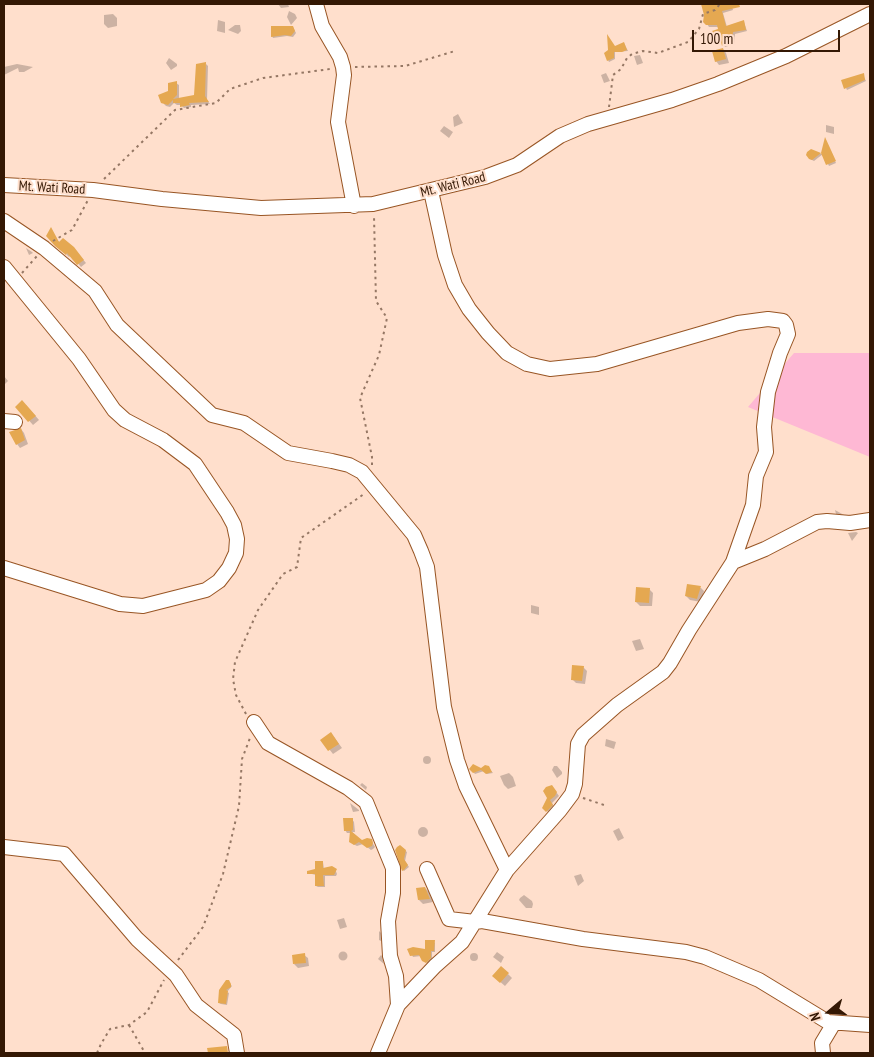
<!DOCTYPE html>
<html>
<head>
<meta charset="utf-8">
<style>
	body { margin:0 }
	#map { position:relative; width:874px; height:1057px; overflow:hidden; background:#ffdfcc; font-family:"PT Sans Narrow",sans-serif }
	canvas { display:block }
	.frame { position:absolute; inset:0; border:5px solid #341804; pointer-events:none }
	.north { position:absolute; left:804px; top:987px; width:50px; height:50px; -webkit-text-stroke:4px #ffdfcc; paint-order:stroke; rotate:252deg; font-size:14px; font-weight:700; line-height:20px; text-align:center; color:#341804 }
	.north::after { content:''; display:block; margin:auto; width:18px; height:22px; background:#341804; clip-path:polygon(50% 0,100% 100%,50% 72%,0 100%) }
	.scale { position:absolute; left:692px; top:30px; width:148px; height:22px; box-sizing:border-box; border:2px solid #341804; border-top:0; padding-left:6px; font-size:15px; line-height:18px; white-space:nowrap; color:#341804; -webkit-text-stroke:4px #ffdfcc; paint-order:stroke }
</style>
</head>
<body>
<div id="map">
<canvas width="874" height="1057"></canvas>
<div class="frame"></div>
<div class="north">N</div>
<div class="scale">100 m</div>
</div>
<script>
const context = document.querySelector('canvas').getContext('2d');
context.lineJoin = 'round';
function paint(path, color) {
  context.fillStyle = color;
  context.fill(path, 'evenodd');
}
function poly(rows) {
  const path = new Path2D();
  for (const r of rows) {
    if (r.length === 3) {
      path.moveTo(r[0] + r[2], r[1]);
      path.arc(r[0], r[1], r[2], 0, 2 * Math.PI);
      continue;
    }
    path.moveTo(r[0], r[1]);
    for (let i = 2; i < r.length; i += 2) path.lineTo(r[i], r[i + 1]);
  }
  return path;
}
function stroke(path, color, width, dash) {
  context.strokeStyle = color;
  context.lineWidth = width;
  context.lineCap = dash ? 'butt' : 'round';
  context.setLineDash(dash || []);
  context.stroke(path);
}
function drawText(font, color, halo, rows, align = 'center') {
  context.font = font + ' "PT Sans Narrow",sans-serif';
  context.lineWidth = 4;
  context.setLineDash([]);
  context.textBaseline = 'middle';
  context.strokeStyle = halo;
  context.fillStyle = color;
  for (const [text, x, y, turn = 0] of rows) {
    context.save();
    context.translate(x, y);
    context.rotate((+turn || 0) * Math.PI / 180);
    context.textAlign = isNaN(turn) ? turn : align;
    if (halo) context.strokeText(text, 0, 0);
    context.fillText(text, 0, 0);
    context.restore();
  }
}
const green = poly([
	[794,353,870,353,870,457,748,407]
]);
const shadow = poly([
	[278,4,288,4,289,7,281,8],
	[702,4,711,4,714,13,718,4,731,4,733,10,723,13,727,27,744,22,747,31,735,34,734,44,725,47,721,36,717,37,715,35,714,32,719,30,718,27,709,27,705,21,706,15],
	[289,11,295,14,297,18,291,25,287,17],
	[113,14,117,18,117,26,108,28,104,24,104,15],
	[218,20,225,22,225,33,217,31],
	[235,25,240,25,241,31,238,34,228,30],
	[293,27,296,33,293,37,287,36,273,38,272,36],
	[624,43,628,51,615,52,615,59,609,62,608,60,615,47],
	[723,49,726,53,729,63,719,65,716,61],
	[640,55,643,63,637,65,634,56],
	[169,58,177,64,177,66,171,70,166,63],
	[17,64,33,67,24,72,19,72,18,68,4,75,4,67],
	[206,64,208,66,207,100,210,104,191,105,191,107,184,108,181,105,177,105,174,103,170,107,166,106,164,104,169,92,176,83,179,85,179,100,196,96],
	[606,73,610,81,604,83,601,75],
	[863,75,866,81,847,90,846,88],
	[458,114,463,123,454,127,453,117],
	[826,125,834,127,834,134,826,132],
	[444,126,453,132,449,138,440,131],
	[825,140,836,163,829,166,823,154,814,161,810,159,811,151,822,154],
	[47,235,76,251,86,263,81,267,71,255,69,257],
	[26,248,32,252,33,253,29,255],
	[4,376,8,381,4,385],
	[26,405,39,420,33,425,17,407],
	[21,429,24,433,28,444,20,448,17,444],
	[835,510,844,515,836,514],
	[856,532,858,533,852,541,848,533],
	[688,585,701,588,704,591,701,602,690,600,686,596],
	[649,589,653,593,652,606,640,606,636,602],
	[531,605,539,607,539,615,531,613],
	[640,639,644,649,636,651,632,641],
	[583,667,587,671,585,684,576,683,572,679],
	[334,737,342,748,333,754,322,740],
	[606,739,616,742,614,749,605,746],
	[427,760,4],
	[554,766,557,766,562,772,562,774,557,778,552,770],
	[488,767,493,773,487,774,484,771,475,774,471,769,481,770],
	[509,773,513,777,516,786,508,789,504,785,500,776],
	[362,783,367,787,366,790,360,785],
	[554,789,559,796,552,803,555,808,550,814,544,808],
	[350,803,359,810,359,811,353,812],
	[352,819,354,822,355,832,352,832,362,841,372,842,375,847,373,849,371,850,363,844,357,846,353,844,351,833,347,833,345,830],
	[423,832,5],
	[619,828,624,838,618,841,613,831],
	[400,847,407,852,405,861,409,867,404,871,403,870],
	[323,862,324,869,335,869,337,874,336,876,325,876,325,887,318,887,316,886,316,875,308,873,316,870],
	[581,874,584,881,578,886,574,876],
	[425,888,429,892,433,902,423,904,419,900],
	[524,895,532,901,533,904,532,908,526,908,519,900,520,898],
	[344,918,347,927,340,929,337,920],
	[379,931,381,933,381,941,379,940],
	[434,942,435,943,435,952,432,952,432,960,428,964,421,956,413,957,412,955,426,951],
	[343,956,4.5],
	[497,952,504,957,501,963,493,957],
	[474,957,4],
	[304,955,308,958,309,966,298,968,294,964],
	[381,955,382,956,384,964,378,959],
	[508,974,512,978,505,986,498,980],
	[228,982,232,986,227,992,229,993,227,1005,221,1004,219,1003]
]);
const building = poly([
	[701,4,739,4,740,7,722,11,726,26,744,20,746,30,733,32,732,42,722,46,719,34,713,35,712,31,718,29,717,25,706,25,703,22,704,15],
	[271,26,293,26,295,31,291,36,285,35,271,37],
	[607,34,615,46,624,42,627,50,622,52,614,52,614,58,607,61,604,53,608,50],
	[723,48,726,59,715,62,712,51],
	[206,62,205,96,209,102,189,103,190,105,180,107,180,103,173,103,173,100,168,105,161,103,158,95,168,91,168,83,177,81,177,95,173,99,194,95,196,64],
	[864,73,865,80,844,89,841,80],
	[825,137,836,161,826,165,821,153,812,160,809,159,806,155,807,152,811,149,821,153],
	[51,227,59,242,63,238,74,247,84,260,77,265,67,253,66,255,55,246,46,236],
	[22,400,36,416,28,422,15,407],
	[21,428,25,440,16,445,9,432],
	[687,584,701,586,697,599,685,596],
	[636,587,650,588,649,603,635,602],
	[572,665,584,666,582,681,571,680],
	[331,732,339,744,328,751,320,740],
	[473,764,481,768,485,765,489,766,492,772,486,774,481,770,473,773,469,769],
	[552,785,557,792,555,796,550,800,553,805,546,812,542,808,547,798,543,791,546,787],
	[343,818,353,818,353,830,351,831,362,840,367,838,372,839,373,843,372,846,367,848,359,842,354,845,349,842,350,831,344,831],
	[400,845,406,850,404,859,408,865,404,870,402,871,395,850,397,847],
	[315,861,323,861,323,868,332,866,337,869,334,875,323,875,324,886,315,886,315,874,307,874,307,871,315,869],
	[425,887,430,899,418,900,416,888],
	[425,940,435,940,434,951,431,951,431,958,426,963,422,961,419,955,410,956,407,949,413,947,425,949],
	[305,953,306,963,293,964,292,955],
	[501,966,509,973,500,983,492,976],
	[226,980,229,980,231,984,231,987,226,990,228,991,226,1004,218,1003,219,990],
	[227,1046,228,1053,208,1053,207,1048]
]);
const path = poly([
	[355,67,405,66,455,51],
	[609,107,613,75,621,69,627,58,632,54,643,51,658,53,688,42,699,29,703,14,715,10,720,4],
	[104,179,175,110,216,103,230,89,263,78,330,69],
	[53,241,72,230,88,200],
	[22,273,37,256],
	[372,465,372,457,360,398,379,355,387,318,376,301,374,216],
	[246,714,236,695,233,679,235,662,258,610,283,574,297,567,301,538,364,494],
	[583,798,604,805],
	[178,960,203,927,223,874,239,806,242,759,250,738],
	[129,1025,145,1053],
	[97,1053,101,1044,110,1029,129,1025,147,1012,164,980]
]);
const minor = poly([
	[316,4,322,26,340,57,343,67,344,75,338,122,354,206],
	[4,185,93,190,162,199,261,208,373,204,485,177,517,165,560,136,588,124,672,100,718,84,786,56,870,14],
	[4,221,44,248,95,291,117,325,212,415,244,423,288,453,332,461,349,465,362,472,414,535,421,551,427,567,444,707,457,760,466,786,507,870],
	[4,267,79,359,114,410,125,420,163,440,195,464,227,512,234,525,237,539,236,553,229,568,219,581,206,590,143,606,120,604,4,568],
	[4,421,15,422],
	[733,562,765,549,817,522,827,521,850,523,870,520],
	[254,722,268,743,348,788,366,802,393,868,393,893,388,921,390,956,396,976,398,1005],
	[4,847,64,854,137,939,176,975,196,1005,234,1035,237,1053],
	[427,869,449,919,475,922,482,921,583,939,686,952,705,957,759,980,828,1022,870,1025],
	[378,1053,398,1005,435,966,462,942,507,870,560,810,572,794,575,784,578,744,583,735,617,705,663,672,670,663,689,630,733,562,753,505,756,476,766,452,764,427,768,392,780,353,788,334,786,325,783,321,768,319,738,323,597,364,550,369,527,364,507,353,488,333,469,309,455,285,445,255,431,191],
	[823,1053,822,1043,834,1023]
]);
const streetNames = [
	["Mt. Wati Road",453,185,-14],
	["Mt. Wati Road",52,188,3]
];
paint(green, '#feb8d4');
paint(shadow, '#0003');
paint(building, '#e5a851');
stroke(minor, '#985524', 16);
stroke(path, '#957764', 2, [2.5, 4]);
stroke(minor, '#fff', 14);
drawText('14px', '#341804', '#ffdfcc', streetNames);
</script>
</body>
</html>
